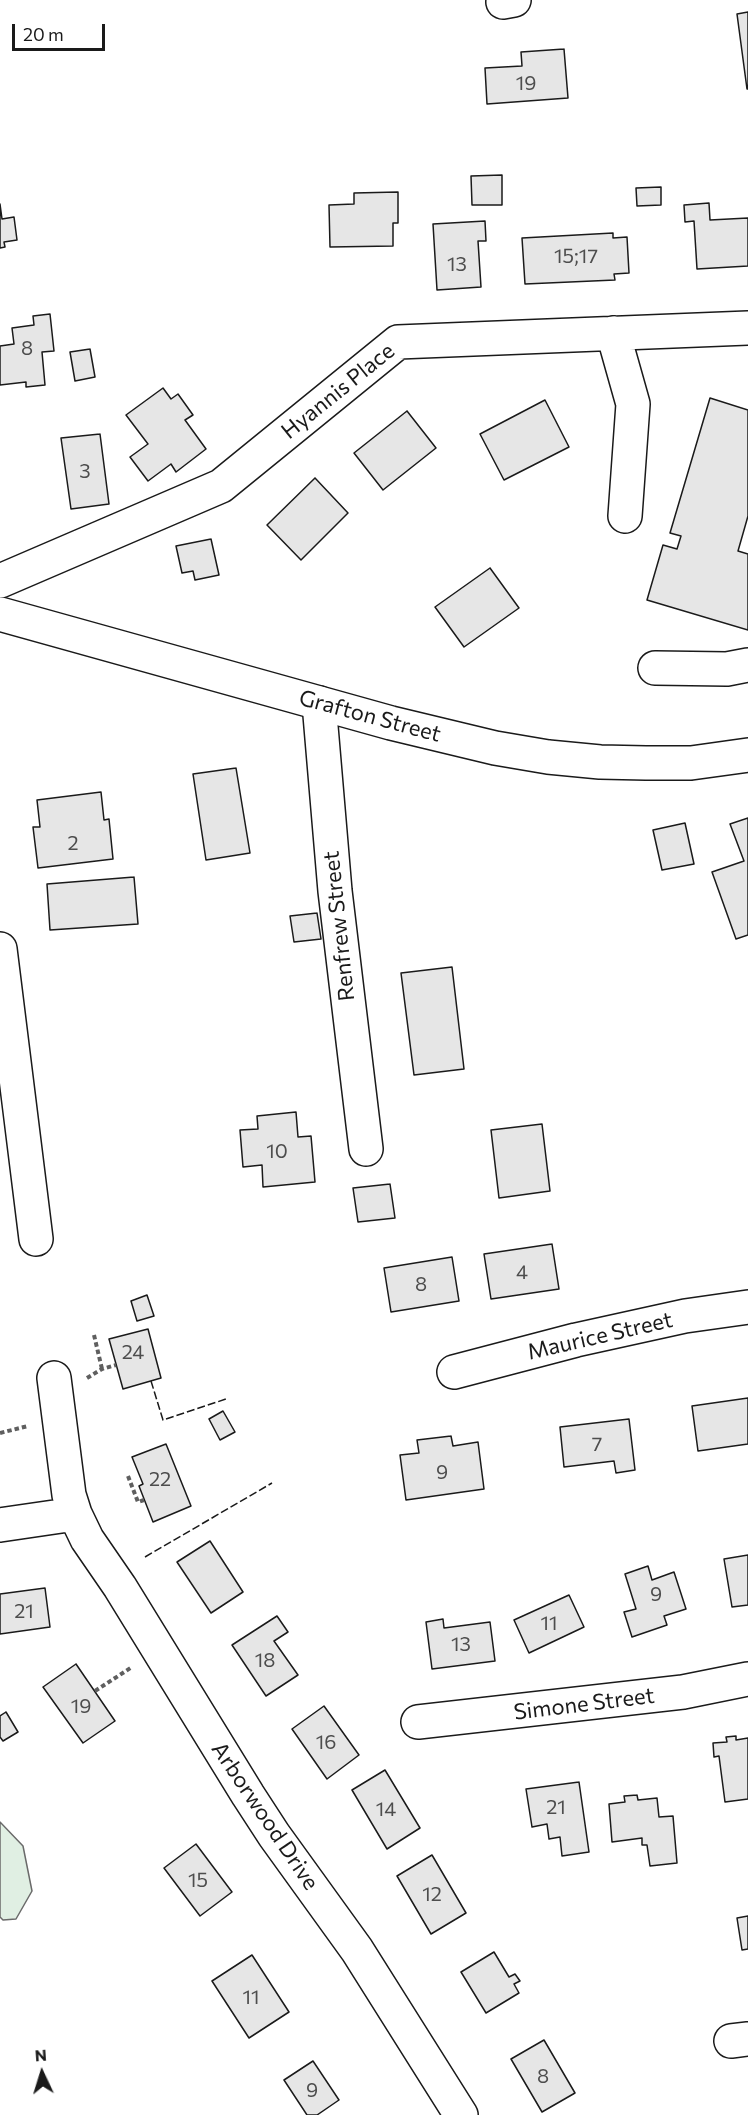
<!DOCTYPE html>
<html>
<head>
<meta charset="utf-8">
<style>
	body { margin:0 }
	#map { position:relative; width:748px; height:2115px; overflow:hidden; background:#fff; font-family:Commissioner,sans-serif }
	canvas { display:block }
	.north { position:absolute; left:12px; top:2043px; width:60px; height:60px; -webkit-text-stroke:4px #fff; paint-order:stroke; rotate:356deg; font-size:16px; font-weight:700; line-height:24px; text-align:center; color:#1a1a1a }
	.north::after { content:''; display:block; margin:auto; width:21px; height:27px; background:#1a1a1a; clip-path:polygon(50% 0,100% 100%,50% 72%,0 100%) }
	.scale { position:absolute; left:12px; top:24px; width:93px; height:27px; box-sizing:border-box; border:3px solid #1a1a1a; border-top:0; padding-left:8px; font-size:18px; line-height:21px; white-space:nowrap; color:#1a1a1a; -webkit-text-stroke:4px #fff; paint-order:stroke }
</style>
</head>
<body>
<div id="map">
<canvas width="748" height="2115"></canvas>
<div class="north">N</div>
<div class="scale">20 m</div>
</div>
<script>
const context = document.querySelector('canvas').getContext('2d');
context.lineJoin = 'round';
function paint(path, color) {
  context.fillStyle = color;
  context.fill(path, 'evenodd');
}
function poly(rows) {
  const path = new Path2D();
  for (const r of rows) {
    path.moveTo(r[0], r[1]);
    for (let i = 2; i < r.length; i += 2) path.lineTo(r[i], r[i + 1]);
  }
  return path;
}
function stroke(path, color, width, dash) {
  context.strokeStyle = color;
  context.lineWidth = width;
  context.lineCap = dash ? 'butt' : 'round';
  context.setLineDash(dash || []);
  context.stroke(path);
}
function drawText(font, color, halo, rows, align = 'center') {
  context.font = font + ' Commissioner,sans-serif';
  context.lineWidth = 4.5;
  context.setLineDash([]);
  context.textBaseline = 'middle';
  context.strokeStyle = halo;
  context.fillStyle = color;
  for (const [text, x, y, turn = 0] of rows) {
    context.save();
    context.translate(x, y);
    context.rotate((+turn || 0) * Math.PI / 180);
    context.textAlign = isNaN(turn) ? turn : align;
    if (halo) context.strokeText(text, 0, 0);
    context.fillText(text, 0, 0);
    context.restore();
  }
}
const green = poly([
	[0,1822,23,1846,32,1891,16,1919,3,1920,0,1917,0,1822]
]);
const building = poly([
	[748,12,748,89,747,89,737,14,748,12],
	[564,49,568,98,487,104,485,68,522,66,521,52,564,49],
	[502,175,502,205,472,205,471,176,502,175],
	[661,187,661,205,637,206,636,188,661,187],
	[398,192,398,223,393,223,393,246,330,247,329,205,354,204,354,193,398,192],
	[709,203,710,220,748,218,748,266,697,269,694,221,685,222,684,205,709,203],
	[0,204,2,219,14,217,17,240,4,242,5,247,0,248,0,204],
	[485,221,486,241,478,241,481,287,437,290,433,224,485,221],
	[613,233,613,238,627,237,629,273,614,274,615,280,525,284,522,238,613,233],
	[50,314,54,351,42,352,45,385,26,387,26,382,0,385,0,346,14,344,12,328,34,325,33,316,50,314],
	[90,349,95,377,75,381,70,352,90,349],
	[163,388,171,399,178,394,193,415,185,420,206,449,176,472,171,464,148,481,130,457,148,444,126,415,163,388],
	[710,398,748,410,748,516,738,551,748,554,748,630,647,600,663,545,677,549,681,536,670,533,710,398],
	[545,400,569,447,504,480,480,434,545,400],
	[407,411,436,448,383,490,354,453,407,411],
	[100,434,109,504,71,509,61,438,100,434],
	[315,478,348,513,301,560,267,525,315,478],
	[211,539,219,575,195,580,193,571,182,573,176,546,211,539],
	[490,568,519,608,464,647,435,607,490,568],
	[236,768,250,853,206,860,193,774,236,768],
	[101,792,104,820,109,819,113,859,38,868,33,827,40,827,37,800,101,792],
	[748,818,748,935,736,939,712,872,744,861,730,824,748,818],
	[685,823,694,864,662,870,653,830,685,823],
	[134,877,138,924,50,930,47,884,134,877],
	[317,913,321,939,294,942,290,916,317,913],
	[452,967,464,1069,414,1075,401,973,452,967],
	[296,1112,298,1137,311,1136,315,1182,263,1187,262,1165,243,1167,240,1130,258,1129,257,1116,296,1112],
	[542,1124,550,1191,499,1198,491,1130,542,1124],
	[390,1184,395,1218,358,1222,353,1188,390,1184],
	[552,1244,559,1289,491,1299,484,1254,552,1244],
	[452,1257,459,1301,391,1312,384,1268,452,1257],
	[147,1295,154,1316,137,1321,131,1301,147,1295],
	[148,1329,161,1378,123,1389,109,1339,148,1329],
	[748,1398,748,1444,698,1451,692,1406,748,1398],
	[223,1411,235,1432,220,1440,209,1419,223,1411],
	[629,1419,635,1470,616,1473,614,1461,564,1467,560,1427,629,1419],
	[451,1436,453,1446,478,1442,484,1489,406,1500,400,1455,419,1453,417,1440,451,1436],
	[166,1444,191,1506,153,1522,139,1486,143,1484,132,1457,166,1444],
	[210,1541,243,1592,211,1613,177,1562,210,1541],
	[748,1555,748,1605,732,1607,724,1559,748,1555],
	[648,1566,652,1580,674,1572,686,1609,664,1616,667,1625,632,1637,624,1612,636,1609,625,1574,648,1566],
	[45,1588,50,1627,0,1634,0,1594,45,1588],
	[569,1595,584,1627,529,1653,514,1620,569,1595],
	[277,1616,288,1632,274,1641,298,1675,266,1696,232,1645,277,1616],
	[443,1619,444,1628,490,1622,495,1661,432,1669,426,1622,443,1619],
	[76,1664,115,1721,83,1743,43,1687,76,1664],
	[324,1706,359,1755,327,1779,292,1729,324,1706],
	[6,1712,18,1732,3,1741,0,1737,0,1716,6,1712],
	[736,1736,736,1740,748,1738,748,1799,725,1802,719,1756,714,1757,713,1743,727,1742,726,1737,736,1736],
	[385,1770,420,1828,387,1849,352,1790,385,1770],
	[579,1782,589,1852,562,1856,560,1837,549,1839,547,1824,532,1827,526,1789,579,1782],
	[637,1795,638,1800,657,1798,659,1817,673,1816,677,1863,650,1866,647,1845,642,1845,642,1838,612,1842,609,1804,625,1802,624,1796,637,1795],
	[196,1844,232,1892,200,1916,164,1868,196,1844],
	[432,1855,466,1913,431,1934,397,1876,432,1855],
	[748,1916,748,1949,742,1950,737,1918,748,1916],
	[494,1952,509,1977,515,1974,520,1981,514,1984,519,1993,486,2013,461,1972,494,1952],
	[252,1955,289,2012,249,2038,212,1981,252,1955],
	[544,2040,575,2093,542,2112,511,2059,544,2040],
	[313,2061,339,2100,317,2115,307,2115,284,2080,313,2061]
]);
const path = poly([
	[94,1335,102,1369],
	[87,1378,102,1369,116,1365],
	[0,1433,28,1426],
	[128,1476,138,1502,144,1500],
	[95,1691,132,1667]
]);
const minor = poly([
	[503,2,514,0],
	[613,333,633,404,625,516],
	[0,581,221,486,398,342,748,328],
	[655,668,727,669,748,665],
	[319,703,335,891,366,1149],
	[0,949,36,1239],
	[454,1372,576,1340,685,1316,748,1307],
	[54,1378,69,1495,75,1514,87,1539,120,1587,248,1795,274,1835,357,1950,461,2115],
	[0,1525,75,1514],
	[418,1722,683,1692,748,1679],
	[731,2041,748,2039]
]);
const highway = poly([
	[0,614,391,723,495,748,548,757,600,762,646,763,691,763,748,755]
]);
const fence = poly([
	[151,1381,163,1420,226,1399],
	[145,1557,272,1483]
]);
const numberNames = [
	["19",526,83],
	["15;17",576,256],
	["13",457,264],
	["8",27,348],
	["3",85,471],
	["2",73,843],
	["10",277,1151],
	["4",522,1272],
	["8",421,1284],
	["24",133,1352],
	["7",597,1444],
	["9",442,1472],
	["22",160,1479],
	["9",656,1594],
	["21",24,1611],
	["11",549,1623],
	["13",461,1644],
	["18",265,1660],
	["19",81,1706],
	["16",326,1742],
	["21",556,1807],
	["14",386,1809],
	["15",198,1880],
	["12",432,1894],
	["11",251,1997],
	["8",543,2076],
	["9",312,2090]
];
const streetNames = [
	["Hyannis Place",338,391,-39],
	["Grafton Street",370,716,15],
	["Renfrew Street",339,926,-96],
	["Maurice Street",600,1336,-13],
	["Simone Street",584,1704,-7],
	["Arborwood Drive",265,1816,56]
];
paint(green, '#e0efe3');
stroke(green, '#6a6a6a', 1.5);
paint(building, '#e6e6e6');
stroke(building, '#1a1a1a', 1.5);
stroke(minor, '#1a1a1a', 36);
stroke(highway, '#1a1a1a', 36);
stroke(path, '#5f5f5f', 4, [4.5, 3]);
stroke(minor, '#fff', 33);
stroke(highway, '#fff', 33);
stroke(fence, '#1a1a1a', 1.5, [8, 3]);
drawText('20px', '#4d4d4d', null, numberNames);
drawText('22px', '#1a1a1a', '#fff', streetNames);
</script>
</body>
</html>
